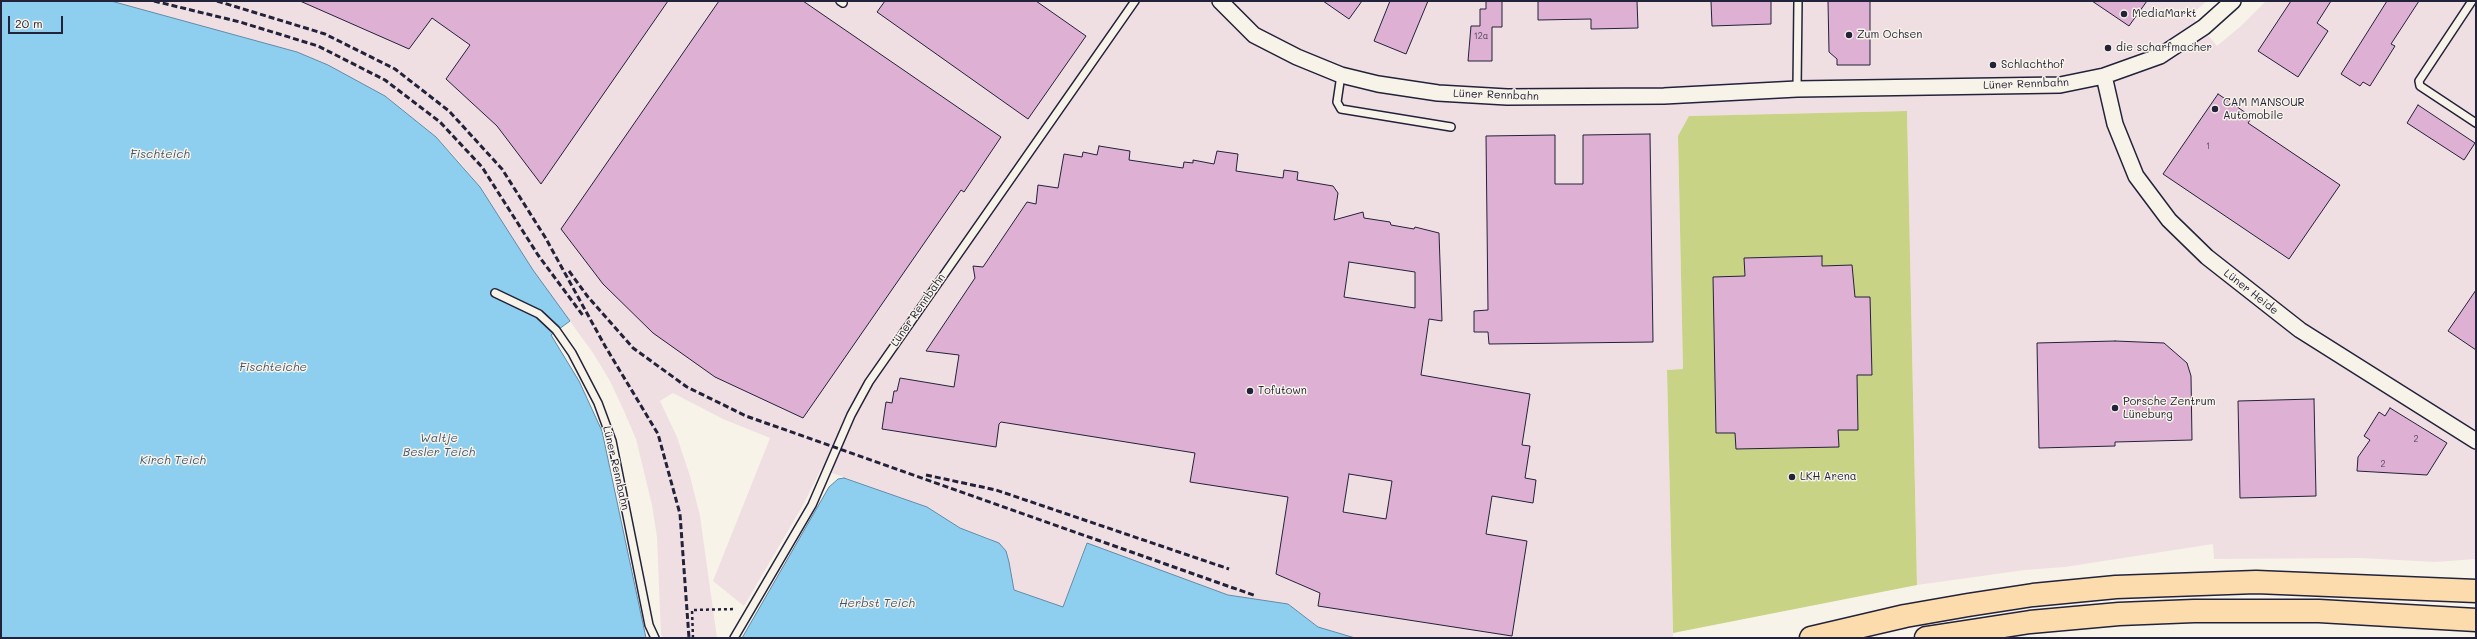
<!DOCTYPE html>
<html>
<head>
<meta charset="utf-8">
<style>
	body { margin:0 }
	#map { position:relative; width:2477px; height:639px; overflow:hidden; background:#f7f3e8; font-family:Mali,sans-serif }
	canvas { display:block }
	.frame { position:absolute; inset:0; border:2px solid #22223b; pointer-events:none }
	.scale { position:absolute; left:8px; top:16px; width:55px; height:18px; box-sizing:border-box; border:2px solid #22223b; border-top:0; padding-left:5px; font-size:12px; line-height:14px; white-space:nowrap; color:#22223b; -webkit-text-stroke:3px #f7f3e8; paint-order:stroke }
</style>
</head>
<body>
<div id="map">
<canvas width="2477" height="639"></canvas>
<div class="frame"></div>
<div class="scale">20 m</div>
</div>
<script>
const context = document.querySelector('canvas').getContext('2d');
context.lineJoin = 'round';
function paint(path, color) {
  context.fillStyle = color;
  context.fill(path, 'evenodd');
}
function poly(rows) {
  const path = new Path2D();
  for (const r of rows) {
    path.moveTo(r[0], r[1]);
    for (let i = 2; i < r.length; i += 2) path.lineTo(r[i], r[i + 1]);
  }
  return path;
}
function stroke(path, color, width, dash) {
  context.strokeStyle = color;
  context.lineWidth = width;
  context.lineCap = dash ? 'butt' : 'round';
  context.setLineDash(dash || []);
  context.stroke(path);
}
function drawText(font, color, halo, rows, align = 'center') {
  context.font = font + ' Mali,sans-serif';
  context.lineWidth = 3;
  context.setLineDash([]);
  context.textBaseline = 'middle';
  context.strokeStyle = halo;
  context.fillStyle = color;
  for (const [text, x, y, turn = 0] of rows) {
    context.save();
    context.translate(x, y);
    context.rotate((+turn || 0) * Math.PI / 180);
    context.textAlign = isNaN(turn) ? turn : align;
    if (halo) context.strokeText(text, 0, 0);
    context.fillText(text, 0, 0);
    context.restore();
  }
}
const built = poly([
	[111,1,2207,1,2191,15,2217,46,2241,26,2266,1,2476,1,2476,559,2435,562,2361,558,2214,559,2213,544,2065,567,2025,570,1917,585,1907,111,1690,116,1678,137,1683,369,1667,370,1673,638,1355,638,1318,627,1288,604,1228,595,1086,543,1063,607,1014,590,1005,551,989,538,960,528,927,507,821,469,803,505,744,606,713,581,770,438,723,419,673,393,660,401,677,437,690,476,700,516,717,638,664,638,661,635,657,537,652,505,636,439,624,411,610,381,593,353,533,270,480,187,459,161,436,137,385,96,328,65,297,52]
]);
const green = poly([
	[1907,111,1917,585,1673,633,1667,370,1683,369,1678,136,1689,116]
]);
const water = poly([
	[1,1,111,1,297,52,328,65,385,96,436,137,480,187,533,270,570,321,551,335,579,381,602,431,646,638,1,638,1,1],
	[844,478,927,507,960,528,999,543,1006,551,1009,562,1014,590,1063,607,1087,543,1228,595,1288,604,1318,627,1355,638,742,638,829,487,838,479,844,478]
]);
const building = poly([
	[300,1,668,1,541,184,497,126,446,79,470,45,432,18,409,49,300,1],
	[719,1,803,1,1001,137,964,192,961,190,803,418,715,377,653,333,603,284,561,229,719,1],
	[885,1,1036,1,1086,36,1028,119,877,12,885,1],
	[1323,1,1362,1,1349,19,1323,1],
	[1390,1,1428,1,1406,54,1374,41,1390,1],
	[1486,1,1502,1,1502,27,1492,27,1492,61,1468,61,1471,26,1480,26,1480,9,1486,9,1486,1],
	[1538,1,1637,1,1638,28,1591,29,1591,19,1538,20,1538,1],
	[1711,1,1771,1,1771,24,1712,26,1711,1],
	[1828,1,1870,1,1870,65,1837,65,1837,59,1829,52,1828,1],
	[2092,1,2147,1,2129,26,2092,1],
	[2291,1,2331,1,2317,23,2328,31,2298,77,2258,51,2291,1],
	[2387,1,2419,1,2391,44,2395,46,2370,86,2363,82,2360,86,2341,74,2387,1],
	[2218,94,2252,117,2248,123,2340,185,2289,259,2163,174,2218,94],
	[2418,105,2475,143,2464,160,2407,123,2418,105],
	[1650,134,1653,342,1489,344,1488,332,1474,332,1474,311,1488,310,1486,136,1555,135,1555,184,1583,184,1583,135,1650,134],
	[1099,146,1130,151,1129,160,1183,168,1184,162,1193,163,1193,160,1214,164,1217,151,1238,154,1236,171,1283,178,1284,170,1298,172,1297,180,1333,186,1338,193,1334,220,1363,212,1364,218,1390,222,1391,225,1414,229,1415,227,1439,233,1442,321,1429,319,1421,375,1530,394,1522,445,1530,446,1525,478,1536,480,1533,503,1492,496,1486,534,1527,541,1512,636,1318,606,1320,593,1276,574,1288,497,1190,482,1195,453,1001,422,999,424,996,447,882,429,886,402,892,403,894,391,897,391,900,378,954,387,959,355,926,351,975,278,973,266,983,267,1027,202,1036,204,1038,185,1058,188,1064,154,1082,157,1083,152,1097,155,1099,146],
	[1349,262,1415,272,1415,308,1344,297,1349,262],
	[1349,474,1392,481,1386,519,1343,512,1349,474],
	[1822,256,1822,266,1852,265,1855,297,1870,297,1872,375,1857,375,1858,430,1838,430,1839,447,1736,449,1735,433,1716,433,1713,277,1745,276,1744,258,1822,256],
	[2476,290,2476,350,2448,331,2476,290],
	[2115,341,2164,343,2187,363,2191,376,2192,440,2115,442,2115,446,2039,448,2037,343,2115,341],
	[2314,399,2316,496,2240,498,2238,401,2314,399],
	[2390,408,2447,443,2427,475,2357,471,2358,457,2370,440,2364,436,2379,412,2385,416,2390,408]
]);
const path = poly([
	[693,638,692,610,736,609]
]);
const service = poly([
	[840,1,843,3],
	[2472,1,2419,81,2420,86,2476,123],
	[1341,75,1337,102,1341,109,1451,127],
	[1797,89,1798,1],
	[495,293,539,314,556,330,572,353,598,403,612,441,649,625,655,638],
	[734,638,812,505,851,415,869,382,1135,1]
]);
const minor = poly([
	[1220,1,1254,35,1297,57,1341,75,1378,84,1438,93,1507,97,1664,96,1797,89,2060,85,2104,76,2160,56,2204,27,2233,1],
	[2104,76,2115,124,2136,176,2169,220,2207,257,2300,330,2476,441]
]);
const motorway = poly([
	[1811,638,1905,616,1968,605,2033,595,2116,587,2256,582,2476,591],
	[1926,638,2030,622,2119,614,2194,611,2319,611,2476,620]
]);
const rail = poly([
	[154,1,240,22,318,46,385,80,440,122,482,167,538,255,584,317],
	[217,1,325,34,395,69,449,111,502,169,545,237,605,346,658,434,680,514,689,638],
	[569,271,588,297,633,348,687,387,746,416,1256,596],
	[926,475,996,490,1229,569]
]);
const markers = [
	[2124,14,4,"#22223b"],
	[1849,35,4,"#22223b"],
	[2108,48,4,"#22223b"],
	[1993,65,4,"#22223b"],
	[2215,109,4,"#22223b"],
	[1250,391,4,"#22223b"],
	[2115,408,4,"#22223b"],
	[1792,477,4,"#22223b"]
];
const numberNames = [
	["12a",1481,36],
	["1",2208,146],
	["2",2416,439],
	["2",2383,464]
];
const poiNames = [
	["MediaMarkt",2132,14],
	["Zum Ochsen",1857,35],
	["die scharfmacher",2116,48],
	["Schlachthof",2001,65],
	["CAM MANSOUR",2223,103],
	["Automobile",2223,116],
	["Tofutown",1258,391],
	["Porsche Zentrum",2123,402],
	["Lüneburg",2123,415],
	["LKH Arena",1800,477]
];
const streetNames = [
	["Lüner Rennbahn",2026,84,-2],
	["Lüner Rennbahn",1496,95,2],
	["Lüner Heide",2251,292,38],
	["Lüner Rennbahn",918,310,-55],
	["Lüner Rennbahn",616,468,77]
];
const waterNames = [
	["Fischteich",160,154],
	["Fischteiche",273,367],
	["Waltje",439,438],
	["Besler Teich",439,452],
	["Kirch Teich",173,460],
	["Herbst Teich",877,603]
];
paint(built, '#f0dfe2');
paint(green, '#c8d386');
paint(water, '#8eceef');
stroke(water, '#6389a7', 1);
paint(building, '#deb0d3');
stroke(building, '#22223b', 1);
stroke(service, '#22223b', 10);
stroke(minor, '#22223b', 18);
stroke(motorway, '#22223b', 25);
stroke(path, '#22223b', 2.5, [3, 3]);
stroke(service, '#f7f3e8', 7);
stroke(minor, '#f7f3e8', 15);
stroke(motorway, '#fcdcac', 22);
stroke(rail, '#22223b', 3, [6, 3]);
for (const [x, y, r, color] of markers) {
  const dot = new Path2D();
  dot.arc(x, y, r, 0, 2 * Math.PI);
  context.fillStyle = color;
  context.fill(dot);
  stroke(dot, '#f7f3e8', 1.5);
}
drawText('9px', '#514661', null, numberNames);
drawText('11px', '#22223b', '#f7f3e8', poiNames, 'left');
drawText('11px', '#22223b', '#f7f3e8', streetNames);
drawText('italic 12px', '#425671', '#f7f3e8', waterNames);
</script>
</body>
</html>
